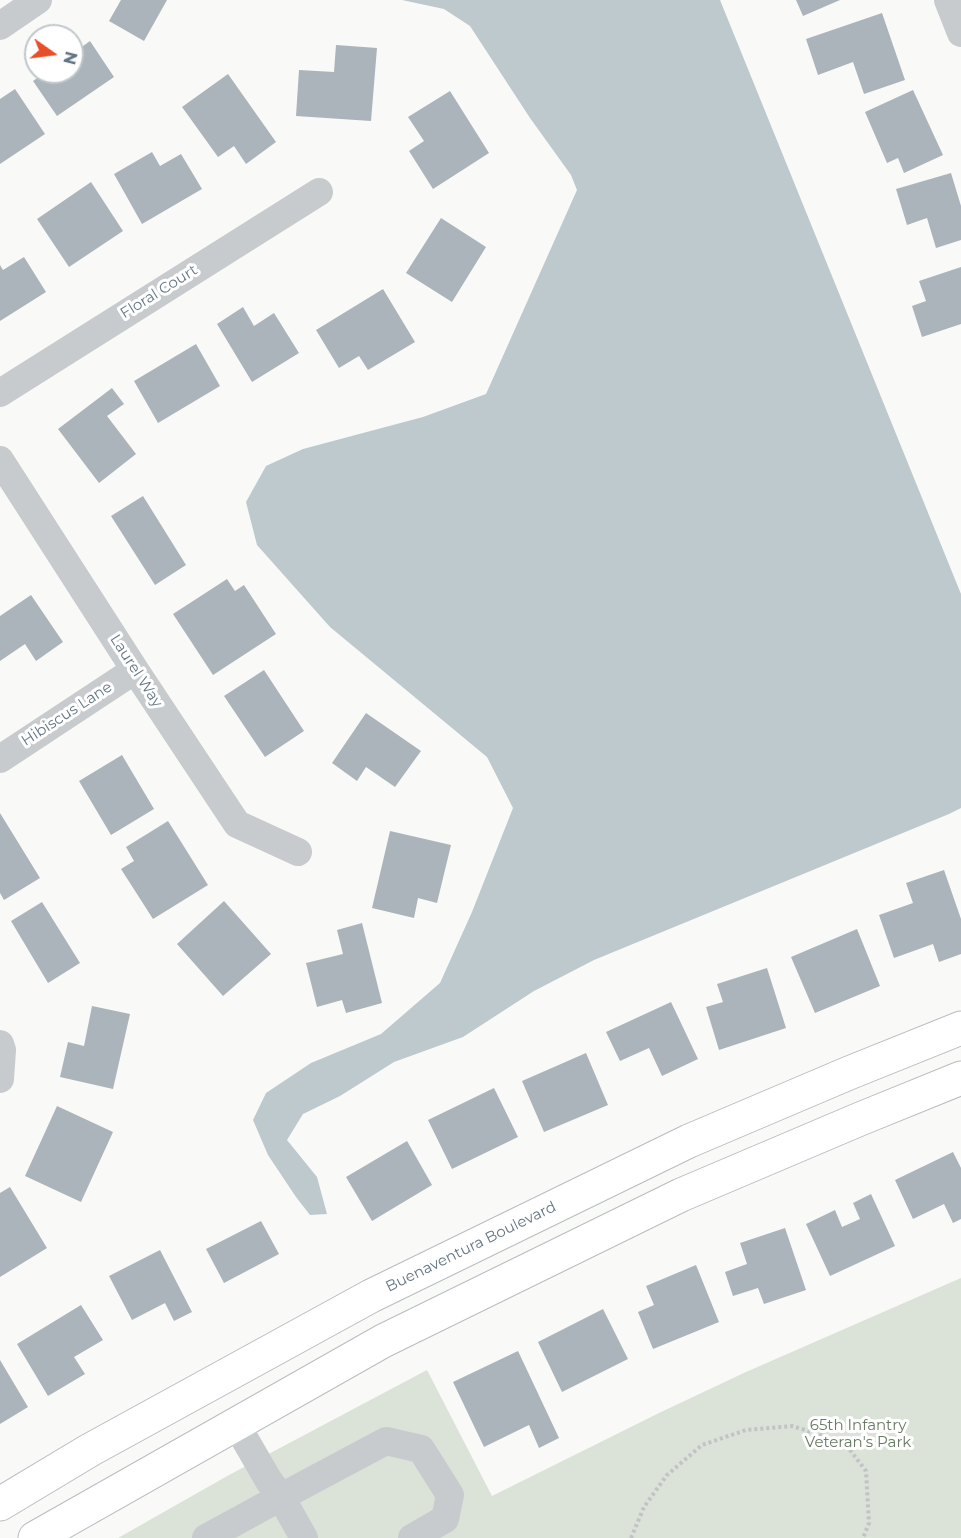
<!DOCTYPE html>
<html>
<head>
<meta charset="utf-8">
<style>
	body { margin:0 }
	#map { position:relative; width:961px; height:1538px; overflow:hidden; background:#f9f9f7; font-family:Montserrat,sans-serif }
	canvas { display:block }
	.north { position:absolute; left:24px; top:24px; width:60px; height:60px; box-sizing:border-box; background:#fff; border:2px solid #c1c8cd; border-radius:50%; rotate:104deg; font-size:16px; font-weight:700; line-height:24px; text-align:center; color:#647683 }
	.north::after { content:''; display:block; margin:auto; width:21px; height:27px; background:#e84f28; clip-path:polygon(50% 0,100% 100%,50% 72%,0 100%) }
</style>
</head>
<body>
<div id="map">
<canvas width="961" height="1538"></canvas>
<div class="north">N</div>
</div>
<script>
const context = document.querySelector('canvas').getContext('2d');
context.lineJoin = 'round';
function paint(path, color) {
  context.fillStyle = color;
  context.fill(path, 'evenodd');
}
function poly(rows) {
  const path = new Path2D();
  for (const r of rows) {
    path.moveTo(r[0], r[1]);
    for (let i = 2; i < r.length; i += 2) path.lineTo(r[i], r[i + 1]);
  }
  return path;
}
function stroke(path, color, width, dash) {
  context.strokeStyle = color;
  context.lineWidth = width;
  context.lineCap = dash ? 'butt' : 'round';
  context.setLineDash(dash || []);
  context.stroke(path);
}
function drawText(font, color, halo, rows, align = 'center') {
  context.font = font + ' Montserrat,sans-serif';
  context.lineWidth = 6;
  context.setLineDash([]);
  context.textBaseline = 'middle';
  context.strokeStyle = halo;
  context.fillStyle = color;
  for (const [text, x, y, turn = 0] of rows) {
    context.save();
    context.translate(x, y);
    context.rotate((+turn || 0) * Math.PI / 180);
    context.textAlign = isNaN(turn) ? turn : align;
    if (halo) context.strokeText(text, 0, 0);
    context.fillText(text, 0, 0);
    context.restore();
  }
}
const green = poly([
	[961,1278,961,1538,118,1538,229,1475,427,1370,492,1496,659,1413,746,1372]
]);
const water = poly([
	[402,0,720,0,961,594,961,808,949,814,594,960,534,991,463,1037,394,1062,340,1096,303,1114,287,1140,317,1177,327,1214,310,1215,296,1197,268,1155,253,1120,266,1093,311,1063,381,1034,440,983,472,912,513,808,487,757,330,627,257,545,246,502,266,466,303,449,423,417,486,394,577,190,571,175,530,118,470,26,444,9]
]);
const building = poly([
	[121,0,167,0,144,41,109,21],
	[796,0,840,0,803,16],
	[882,13,905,80,864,94,853,62,818,75,806,39],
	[90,41,114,77,57,116,33,81,46,72,72,72,72,54],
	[336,45,377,48,371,121,296,116,299,70,334,72],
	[228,74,276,142,246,164,234,146,218,157,182,107],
	[15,89,45,134,0,164,0,99],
	[913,90,943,155,904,173,898,158,887,163,865,112],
	[450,91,489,153,433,189,409,151,424,141,408,117],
	[152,152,160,166,181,154,202,189,142,224,114,174],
	[951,173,961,206,961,240,936,248,927,218,907,225,896,189],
	[91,182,123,231,69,267,37,219],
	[441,218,486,247,452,302,406,273],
	[24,257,46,292,0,321,0,265,3,270],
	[961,267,961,324,922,337,912,306,926,301,919,281],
	[383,289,415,342,368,370,359,356,339,368,316,330],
	[243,307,254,326,274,313,299,353,252,382,217,324],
	[196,344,220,386,158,423,134,381],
	[112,388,124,404,107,416,136,454,99,483,58,429],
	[143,496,186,565,155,585,111,516],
	[227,579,235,591,244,585,276,634,213,675,173,614],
	[31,595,63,642,36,661,25,644,0,661,0,616],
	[264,670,304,731,265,757,224,696],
	[366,713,421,751,395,787,366,767,357,781,332,763],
	[122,755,154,809,111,835,79,781],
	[0,813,40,878,4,900,0,893],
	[168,821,208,885,153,919,121,869,134,861,126,847],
	[390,831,451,845,437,903,418,898,414,918,372,908],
	[944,870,961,919,961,954,939,962,933,944,894,958,879,915,913,903,906,883],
	[224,901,271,954,223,996,177,944],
	[42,902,80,963,48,983,11,921],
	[362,923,382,1003,346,1013,342,1000,317,1007,306,963,343,954,337,930],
	[857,929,880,986,815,1013,791,957],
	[767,968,786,1028,719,1050,706,1007,723,1002,717,984],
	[671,1002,698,1059,662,1076,649,1048,620,1061,606,1032],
	[92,1006,130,1014,113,1089,60,1077,68,1042,84,1046],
	[586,1053,608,1105,544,1132,522,1081],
	[494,1088,518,1137,452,1169,428,1120],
	[57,1106,113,1132,81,1202,25,1176],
	[407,1141,432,1185,372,1221,346,1177],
	[953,1152,961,1168,961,1219,953,1223,944,1204,913,1219,895,1180],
	[10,1187,47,1248,0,1277,0,1193],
	[871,1194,895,1246,830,1276,806,1224,835,1210,842,1227,860,1219,853,1203],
	[261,1221,279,1254,224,1283,206,1249],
	[785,1228,806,1290,764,1304,758,1288,733,1296,725,1272,747,1264,740,1243],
	[160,1250,192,1312,174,1321,165,1303,132,1320,109,1276],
	[696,1265,719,1322,653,1349,638,1312,654,1305,646,1286],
	[81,1305,103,1340,74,1357,85,1374,48,1396,17,1344],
	[603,1309,628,1359,562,1392,538,1342],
	[518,1351,559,1438,539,1448,529,1425,484,1447,453,1382],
	[0,1360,28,1407,0,1424]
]);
const path = poly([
	[631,1538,644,1507,667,1475,702,1445,746,1430,792,1426,844,1442,866,1471,869,1523,863,1538]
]);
const minor = poly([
	[948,0,961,33],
	[0,26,38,0],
	[0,393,319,192],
	[0,460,135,670,237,824,298,852],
	[0,759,135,670],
	[0,1044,2,1050,0,1079],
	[236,1424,269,1481,281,1497,386,1441,421,1449,450,1495,445,1519,412,1538],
	[206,1538,281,1497,304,1538]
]);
const major = poly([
	[0,1504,90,1450,371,1296,689,1141,849,1073,961,1028],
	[35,1538,383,1341,681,1195,860,1119,961,1078]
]);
const streetNames = [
	["Floral Court",159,292,-32],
	["Laurel Way",136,671,57],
	["Hibiscus Lane",67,714,-33],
	["Buenaventura Boulevard",471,1247,-26]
];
const parkNames = [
	["65th Infantry",858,1426],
	["Veteran's Park",858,1443]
];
paint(green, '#dbe2d8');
paint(water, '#bdc9cd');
paint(building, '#abb4ba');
stroke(major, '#b8bdc0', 35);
stroke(path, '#c1c3c5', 4, [3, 3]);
stroke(minor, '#c7cbce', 28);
stroke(major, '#fff', 33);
drawText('15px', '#647683', '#fff', streetNames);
drawText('15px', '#687a63', '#fff', parkNames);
</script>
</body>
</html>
